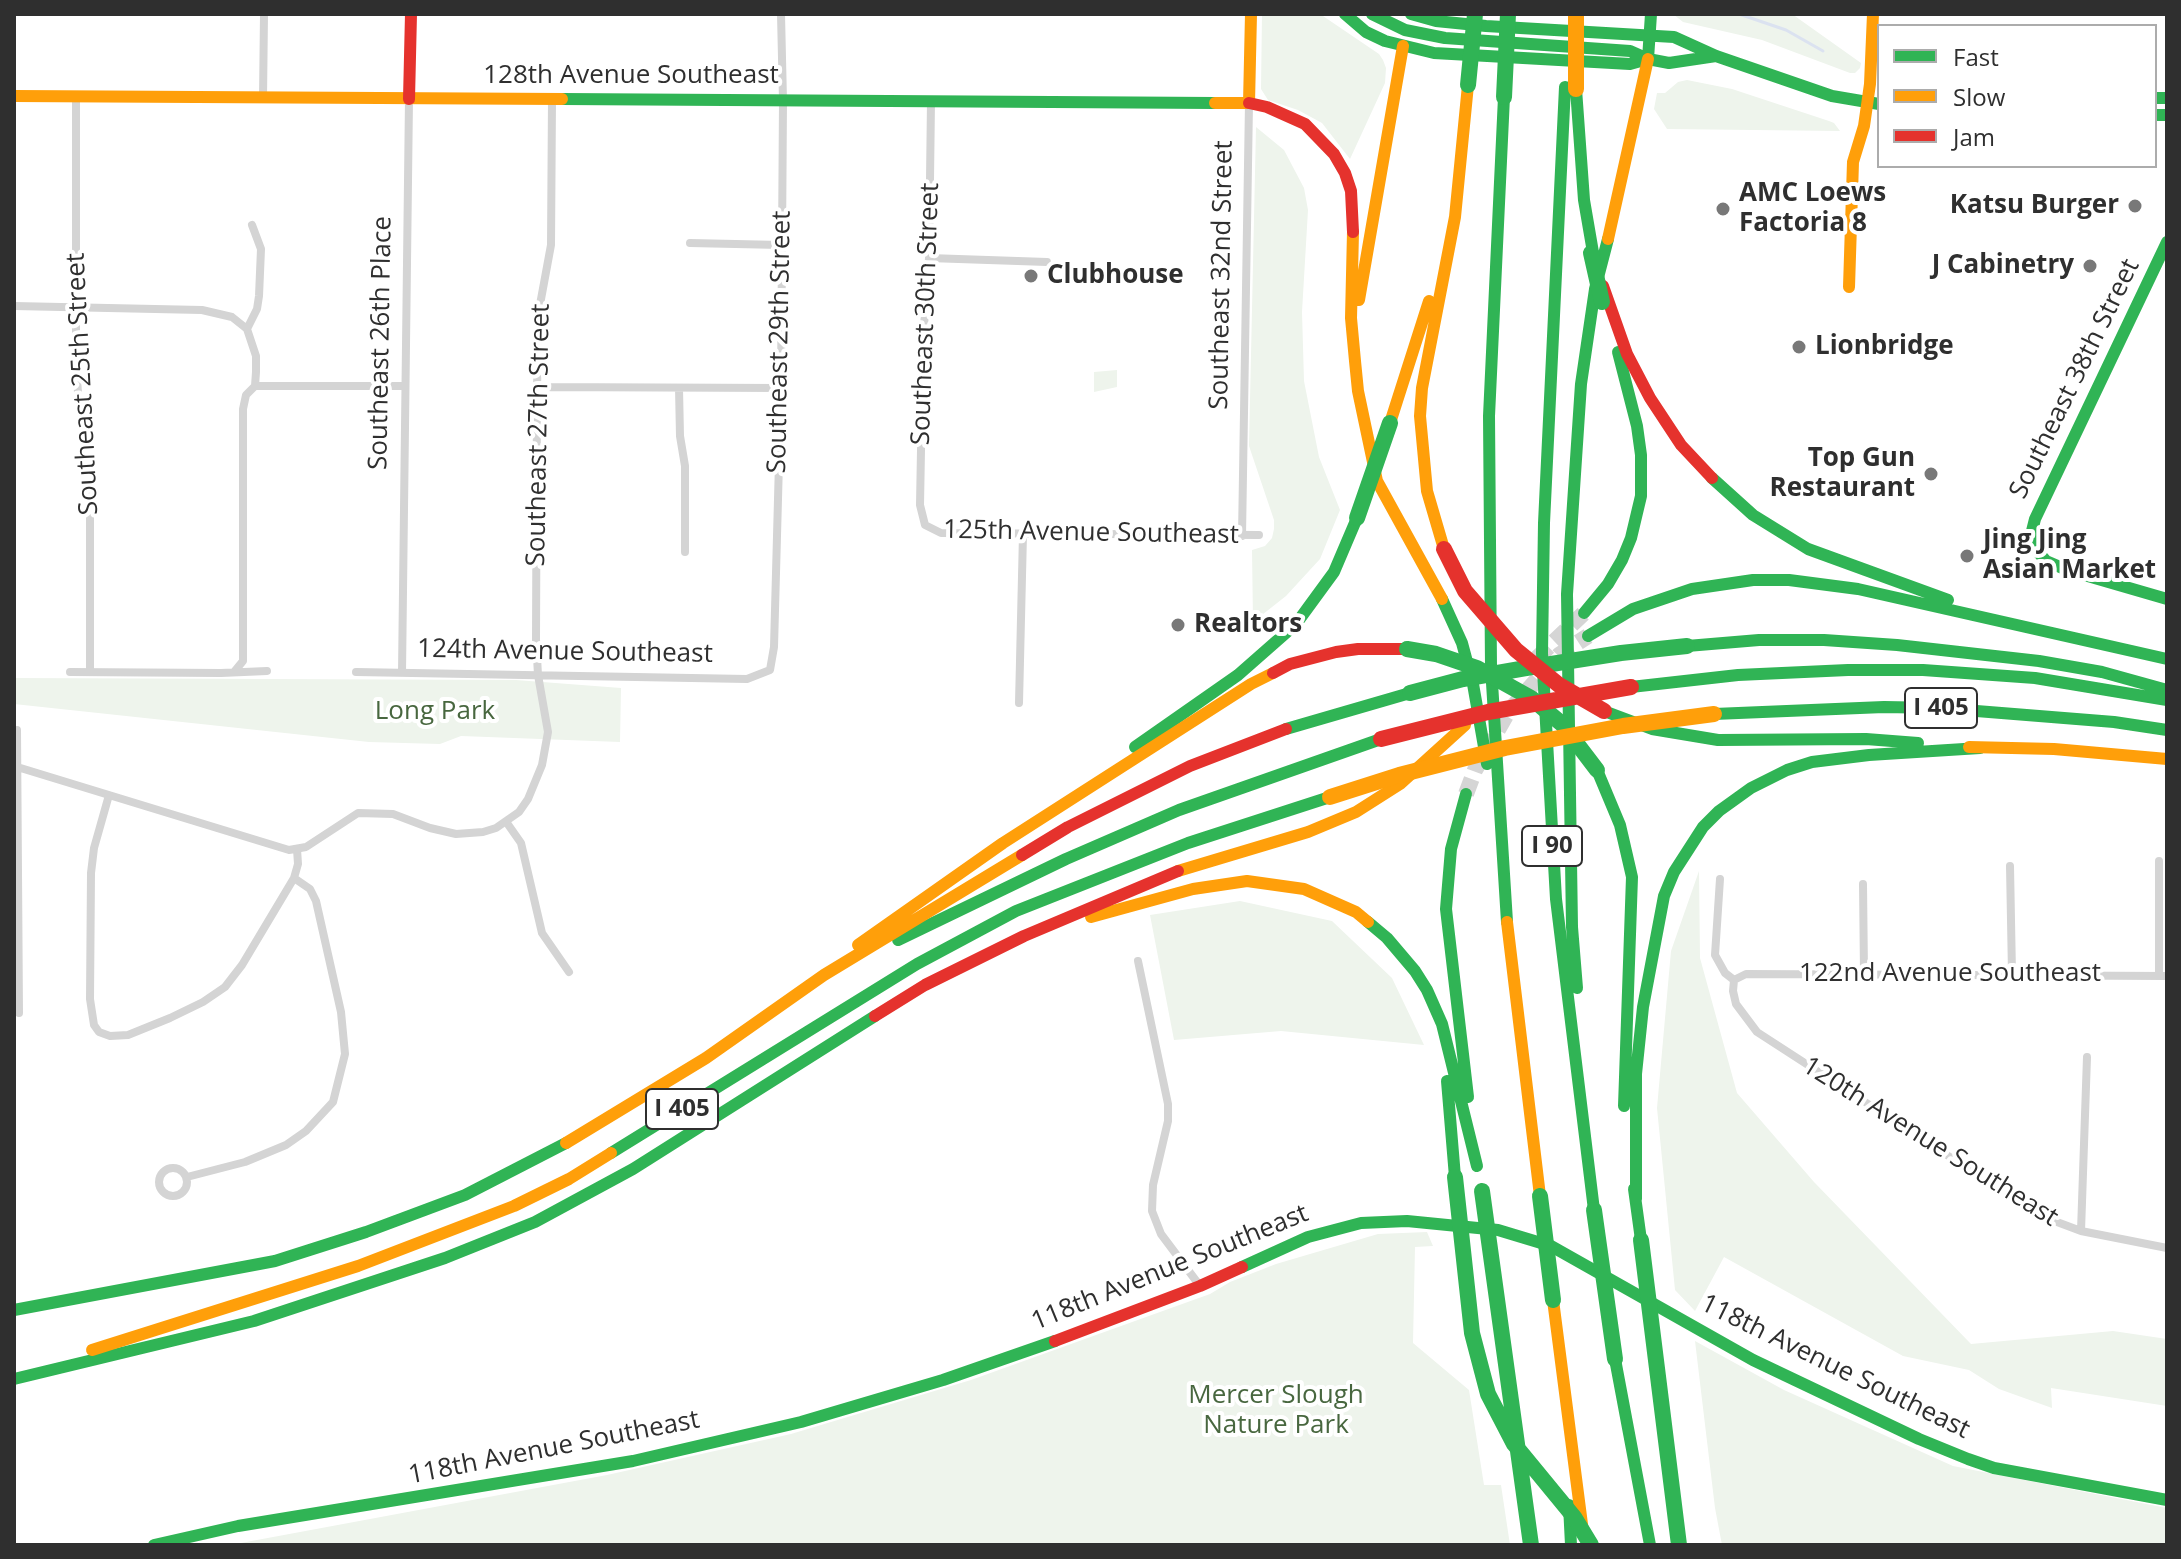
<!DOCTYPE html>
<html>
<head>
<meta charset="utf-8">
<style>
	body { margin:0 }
	#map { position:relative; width:2181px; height:1559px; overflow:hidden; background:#fff; font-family:"Open Sans",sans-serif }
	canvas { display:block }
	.frame { position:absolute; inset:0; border:16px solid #2f2f2f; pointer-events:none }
	.legend { position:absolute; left:1877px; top:24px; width:280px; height:144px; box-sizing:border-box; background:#fff; border:2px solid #acacac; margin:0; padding:10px 14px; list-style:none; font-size:24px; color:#2f2f2f }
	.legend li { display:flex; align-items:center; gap:16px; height:40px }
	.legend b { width:40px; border:2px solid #acacac }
</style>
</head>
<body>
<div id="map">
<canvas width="2181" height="1559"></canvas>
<div class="frame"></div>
<ul class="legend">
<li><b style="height:10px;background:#30b455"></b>Fast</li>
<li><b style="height:10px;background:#ff9f0a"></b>Slow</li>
<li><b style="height:10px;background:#e5322d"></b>Jam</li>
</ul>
</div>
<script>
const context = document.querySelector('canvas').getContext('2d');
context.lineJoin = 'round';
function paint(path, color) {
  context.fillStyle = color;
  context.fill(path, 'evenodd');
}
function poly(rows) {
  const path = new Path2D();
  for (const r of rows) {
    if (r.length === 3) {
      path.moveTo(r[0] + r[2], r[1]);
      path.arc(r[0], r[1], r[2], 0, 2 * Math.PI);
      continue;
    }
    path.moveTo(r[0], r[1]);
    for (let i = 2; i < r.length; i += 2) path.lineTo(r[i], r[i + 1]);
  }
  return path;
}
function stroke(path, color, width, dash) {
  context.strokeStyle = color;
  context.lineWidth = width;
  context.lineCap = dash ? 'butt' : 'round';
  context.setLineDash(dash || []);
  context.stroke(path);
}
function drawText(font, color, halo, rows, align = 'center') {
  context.font = font + ' "Open Sans",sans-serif';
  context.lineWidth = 8;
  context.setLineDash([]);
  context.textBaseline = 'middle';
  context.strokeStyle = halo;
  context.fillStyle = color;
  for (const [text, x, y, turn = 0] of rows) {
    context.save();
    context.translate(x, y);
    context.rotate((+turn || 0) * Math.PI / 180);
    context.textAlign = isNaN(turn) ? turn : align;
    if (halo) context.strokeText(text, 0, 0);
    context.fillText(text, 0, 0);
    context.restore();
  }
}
const green = poly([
	[1262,14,1320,14,1379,54,1383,60,1386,68,1385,83,1350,159,1322,123,1298,110,1268,100,1261,89],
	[1673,14,1792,14,1861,63,1860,68,1855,73,1850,73,1762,40,1683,22],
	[1687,80,1732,89,1829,121,1834,123,1840,131,1667,129,1654,109,1657,93,1665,93,1678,82],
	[1256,127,1284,150,1304,188,1308,210,1302,312,1304,381,1319,457,1340,510,1320,559,1286,596,1253,622,1252,550,1265,546,1272,538,1274,529,1274,520,1249,446],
	[1117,370,1117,387,1094,392,1094,372],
	[14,678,516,680,621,688,620,742,461,736,440,744,369,742,14,704],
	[1699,871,1700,958,1737,1093,1814,1182,1971,1344,2113,1331,2167,1339,2167,1406,2051,1388,2052,1408,1999,1389,1969,1370,1903,1356,1724,1257,1695,1311,1675,1290,1657,1108,1671,951],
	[1240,901,1332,921,1392,978,1424,1045,1281,1031,1174,1040,1150,915],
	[1427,1232,1433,1246,1415,1247,1413,1343,1469,1390,1484,1485,1501,1485,1510,1545,230,1545,607,1475,791,1434,971,1380,1210,1294,1230,1282,1276,1264,1378,1234],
	[1695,1341,1784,1390,1953,1466,2167,1508,2167,1545,1722,1545,1715,1508]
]);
const stream = poly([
	[1739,14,1786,30,1823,51]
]);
const highwayTunnel = poly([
	[1537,658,1584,613],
	[1466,794,1475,770,1508,712,1559,655,1588,636]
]);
const street = poly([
	[76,96,76,365,79,406,90,451,90,672],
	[263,98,264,14],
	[931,101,929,258,923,340,920,505,925,525,941,533,1259,535],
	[690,243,781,245],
	[929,258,1047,262],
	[14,306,202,310,232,317,247,329],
	[255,386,404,386],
	[537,387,781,388],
	[679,388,680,436,685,466,685,552],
	[1242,536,1249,103],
	[70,672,221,673,267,671],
	[234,672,243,661,243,409,246,395,255,386,256,372,256,356,247,329,257,309,259,296,261,249,252,225],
	[356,672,747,679,770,670,774,647,781,388,783,101,781,14],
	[402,673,409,99],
	[1019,703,1023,534],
	[17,730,19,1013],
	[14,766,289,850,306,847,358,813,393,814,430,828,456,834,483,832,496,828,519,812,528,799,542,765,548,732,538,675,536,639,537,387,539,310,551,245,552,99],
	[109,795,94,848,91,873,90,999,94,1025,99,1032,110,1036,128,1035,170,1018,203,1002,225,987,242,965,294,878,298,864,297,849],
	[507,823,521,843,542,933,569,972],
	[2010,866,2012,974],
	[1720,879,1715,955,1725,973,1734,980],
	[1863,884,1864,973],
	[1138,961,1168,1104,1168,1121,1153,1185,1152,1211,1161,1234,1200,1286],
	[2159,976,2159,861],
	[1734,980,1733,991,1736,1004,1757,1032,2041,1216,2081,1231,2167,1248],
	[1734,980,1746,974,2167,976],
	[173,1182,14],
	[187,1177,245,1162,286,1145,306,1131,333,1102,345,1054,341,1012,316,901,310,889,294,878],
	[2081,1231,2087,1057]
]);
const fast = poly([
	[1345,14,1366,32,1385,41,1434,53,1630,64,1648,59],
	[1372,14,1405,30,1445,38,1630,51,1648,59,1669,63,1716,56],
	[1411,14,1436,21,1486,26,1674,37,1716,56,1832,96,1879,104],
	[1648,59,1651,14],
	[1565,87,1544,523,1542,653,1556,899,1594,1210],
	[1576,89,1584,200,1595,264],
	[1504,97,1489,416,1491,667,1507,922],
	[2155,98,2167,98],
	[562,99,1215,103],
	[2155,115,2167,115],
	[2167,242,2035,519,2032,531,2038,552,2046,561,2067,570,2167,599],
	[1712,478,1753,515,1808,549,1948,600],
	[1442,599,1462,643,1473,684,1487,764],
	[1584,613,1608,584,1622,560,1631,538,1641,496,1641,455,1637,426,1618,352],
	[1588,636,1633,609,1692,589,1753,580,1789,580,1858,589,2167,659],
	[1687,646,1759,640,1824,640,1897,645,2039,661,2102,672,2167,690],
	[1631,687,1738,675,1848,670,1923,670,2035,678,2167,700],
	[1604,711,1652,729,1718,740,1866,739,1918,743],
	[1714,714,1884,707,1939,708,2114,722,2167,730],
	[1286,729,1410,693],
	[1135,747,1238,675,1296,624,1334,572,1357,518],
	[1597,770,1620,825,1632,877,1624,1106],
	[1466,794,1451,849,1446,909,1468,1097],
	[1368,922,1387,938,1415,971,1427,990,1442,1024,1477,1166],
	[898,940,1066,859,1179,810,1381,739],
	[1577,988,1572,927,1567,594,1581,384,1595,289,1608,239],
	[1447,1081,1455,1177],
	[611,1153,917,964,1016,911,1188,843,1330,797],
	[1634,1189,1641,1240],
	[1636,1199,1636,1074,1643,1007,1664,896,1674,872,1703,827,1719,811,1751,788,1787,770,1812,762,1869,755,1980,748],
	[1242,1267,1308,1237,1361,1223,1407,1221,1498,1230,1551,1246,1753,1360,1919,1439,1968,1459,1994,1468,2167,1500],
	[14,1310,275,1261,366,1232,465,1195,566,1143],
	[1615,1359,1650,1545],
	[14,1379,254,1321,445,1258,535,1222,633,1169,875,1016],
	[1569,1505,1571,1545],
	[154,1545,238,1526,633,1461,801,1422,943,1380,1055,1341]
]);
const slow = poly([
	[14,96,562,99],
	[1215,103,1249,103,1251,14],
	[1353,232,1351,318,1355,361,1358,391,1377,481,1442,599],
	[1608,239,1648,59],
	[1849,287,1853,162,1864,126,1870,84,1873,14],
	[1359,300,1403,46],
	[1390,423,1429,301],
	[1444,549,1427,491,1420,416,1422,388,1455,217,1468,85],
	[1969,747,2054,749,2167,759],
	[1178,871,1308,832,1356,812,1400,784,1465,725],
	[1091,917,1193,889,1247,881,1304,889,1356,912,1368,922],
	[1507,922,1540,1196],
	[858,945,1003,843,1251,684,1273,673],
	[566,1143,706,1058,824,975,1022,855],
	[1553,1300,1583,1532],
	[92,1350,358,1266,514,1206,569,1179,611,1153]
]);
const jam = poly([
	[409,99,411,14],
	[1249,103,1267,107,1305,124,1334,154,1345,173,1351,191,1353,232],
	[1603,286,1627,354,1650,398,1681,445,1712,478],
	[1273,673,1290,664,1336,652,1358,649,1407,649],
	[1022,855,1068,827,1190,766,1286,729],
	[875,1016,925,985,1024,936,1178,871],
	[1055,1341,1200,1286,1242,1267]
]);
const fastBridge = poly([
	[1468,85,1475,14],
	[1504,97,1508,14],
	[1591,253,1602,302],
	[1357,518,1390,423],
	[1407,649,1436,654,1477,668,1531,698,1562,724,1597,770],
	[1410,693,1463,679,1526,668,1621,653,1687,646],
	[1455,1177,1472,1333,1488,1394,1514,1444,1574,1517,1591,1545],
	[1482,1191,1531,1545],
	[1540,1196,1553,1300],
	[1594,1210,1615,1359],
	[1641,1240,1679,1545]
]);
const slowBridge = poly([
	[1576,14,1576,89],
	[1330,797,1399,775,1505,748,1623,726,1714,714]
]);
const jamBridge = poly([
	[1444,549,1465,591,1516,650,1559,685,1604,711],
	[1381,739,1488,712,1631,687]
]);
const markers = [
	[2135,206,8,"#787878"],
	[1723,209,8,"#787878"],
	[2090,266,8,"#787878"],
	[1031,276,8,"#787878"],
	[1799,347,8,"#787878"],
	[1931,474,8,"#787878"],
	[1967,556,8,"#787878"],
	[1178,625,8,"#787878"]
];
const shields = [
	[1941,708,72],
	[1552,846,60],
	[682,1109,72]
];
const shieldNames = [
	["I 405",1941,708],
	["I 90",1552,846],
	["I 405",682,1109]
];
const streetNames = [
	["128th Avenue Southeast",631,76],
	["Southeast 32nd Street",1222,275,-89],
	["Southeast 30th Street",926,314,-88],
	["Southeast 29th Street",780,342,-89],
	["Southeast 26th Place",381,343,-89],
	["Southeast 38th Street",2075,379,-64],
	["Southeast 25th Street",83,384,-93],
	["Southeast 27th Street",539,435,-89],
	["125th Avenue Southeast",1091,533,1],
	["124th Avenue Southeast",565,652,1],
	["122nd Avenue Southeast",1950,974],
	["120th Avenue Southeast",1930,1142,32],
	["118th Avenue Southeast",1170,1268,-22],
	["118th Avenue Southeast",1835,1367,26],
	["118th Avenue Southeast",554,1448,-11]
];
const poiNames = [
	["AMC Loews",1739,194],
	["Factoria 8",1739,224],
	["Katsu Burger",2119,206,"right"],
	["J Cabinetry",2074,266,"right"],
	["Clubhouse",1047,276],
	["Lionbridge",1815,347],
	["Top Gun",1915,459,"right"],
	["Restaurant",1915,489,"right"],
	["Jing Jing",1983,541],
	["Asian Market",1983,571],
	["Realtors",1194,625]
];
const parkNames = [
	["Long Park",435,712],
	["Mercer Slough",1276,1396],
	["Nature Park",1276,1426]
];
paint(green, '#eef4ec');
stroke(stream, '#dbe2f0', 3);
stroke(highwayTunnel, '#d5d5d5', 16, [16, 8]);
stroke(street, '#d4d4d4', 8);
stroke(fast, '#30b455', 12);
stroke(slow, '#ff9f0a', 12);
stroke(jam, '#e5322d', 12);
stroke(fastBridge, '#30b455', 16);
stroke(slowBridge, '#ff9f0a', 16);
stroke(jamBridge, '#e5322d', 16);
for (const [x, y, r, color] of markers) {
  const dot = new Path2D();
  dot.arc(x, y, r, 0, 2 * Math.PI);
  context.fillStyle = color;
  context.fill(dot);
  stroke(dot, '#fff', 3);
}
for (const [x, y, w] of shields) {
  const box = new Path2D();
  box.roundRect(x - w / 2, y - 20, w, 40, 6);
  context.fillStyle = '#fff';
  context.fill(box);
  stroke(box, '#2f2f2f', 2);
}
drawText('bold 24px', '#2f2f2f', null, shieldNames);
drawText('26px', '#2f2f2f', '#fff', streetNames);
drawText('bold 26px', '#2f2f2f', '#fff', poiNames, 'left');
drawText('26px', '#48673f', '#fff', parkNames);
</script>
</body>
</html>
